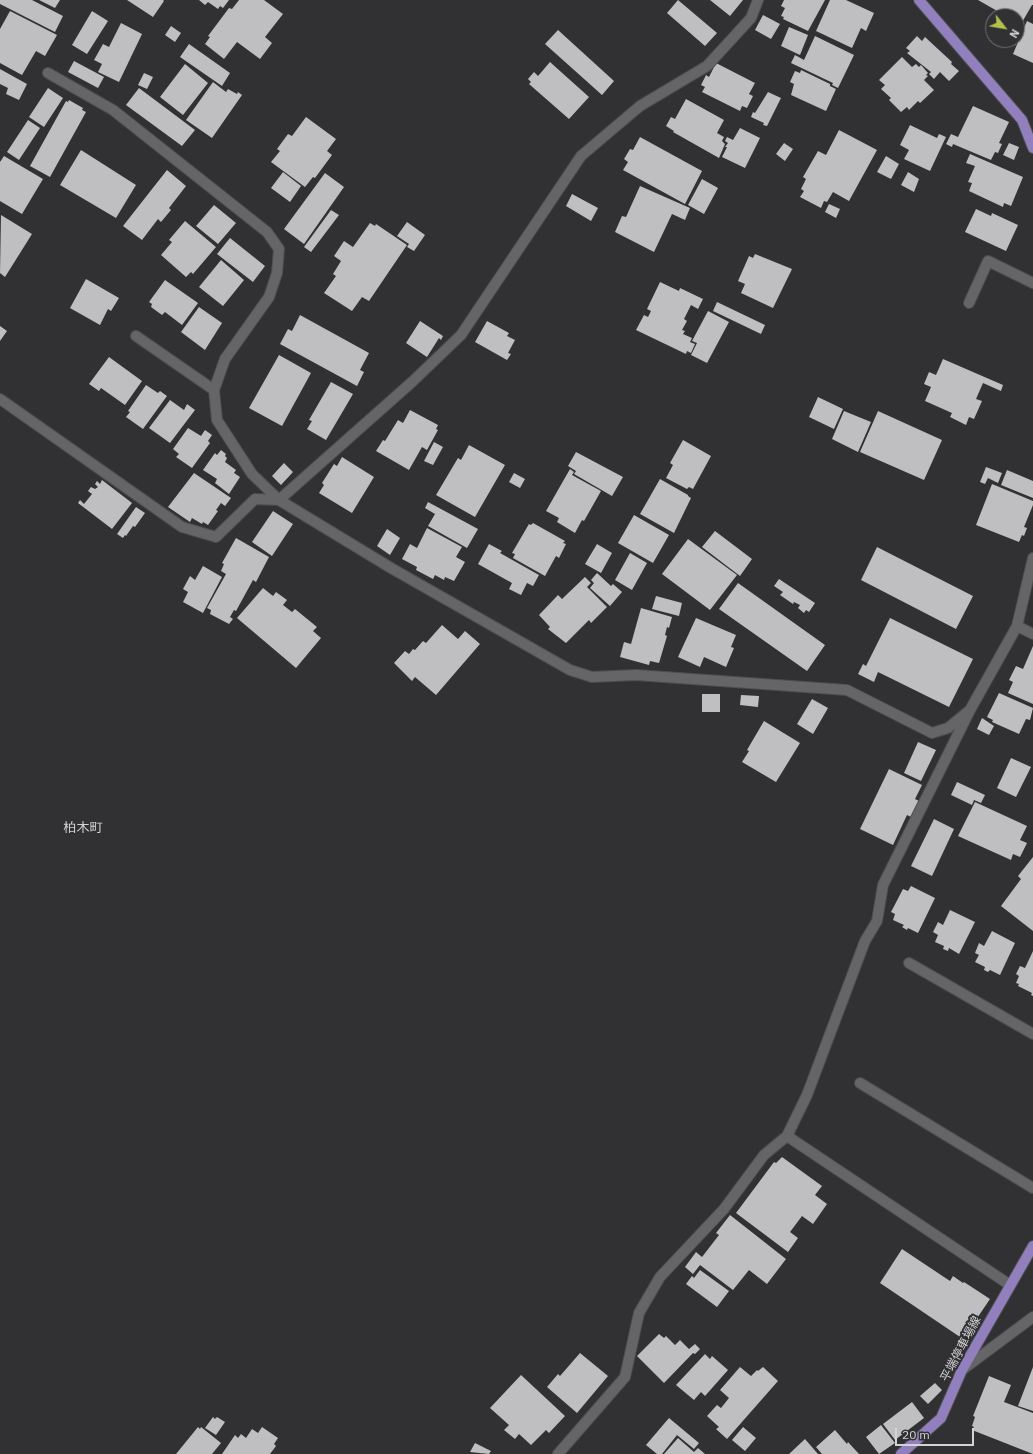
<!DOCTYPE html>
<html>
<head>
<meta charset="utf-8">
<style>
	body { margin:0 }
	#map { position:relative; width:1033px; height:1454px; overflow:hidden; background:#313134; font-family:"IBM Plex Sans",sans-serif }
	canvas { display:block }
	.north { position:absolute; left:985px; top:8px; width:40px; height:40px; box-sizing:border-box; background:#313134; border:1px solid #727174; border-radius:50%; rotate:121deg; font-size:11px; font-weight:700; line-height:16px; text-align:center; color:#d3d2d4 }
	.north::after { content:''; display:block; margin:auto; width:14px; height:18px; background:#b4c24a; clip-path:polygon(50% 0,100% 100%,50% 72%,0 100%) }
	.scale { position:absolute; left:895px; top:1428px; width:79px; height:18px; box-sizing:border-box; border:2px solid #d3d2d4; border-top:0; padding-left:5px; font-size:12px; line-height:14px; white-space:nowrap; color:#d3d2d4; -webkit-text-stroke:3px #313134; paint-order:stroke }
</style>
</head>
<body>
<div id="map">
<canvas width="1033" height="1454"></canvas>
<div class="north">N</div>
<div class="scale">20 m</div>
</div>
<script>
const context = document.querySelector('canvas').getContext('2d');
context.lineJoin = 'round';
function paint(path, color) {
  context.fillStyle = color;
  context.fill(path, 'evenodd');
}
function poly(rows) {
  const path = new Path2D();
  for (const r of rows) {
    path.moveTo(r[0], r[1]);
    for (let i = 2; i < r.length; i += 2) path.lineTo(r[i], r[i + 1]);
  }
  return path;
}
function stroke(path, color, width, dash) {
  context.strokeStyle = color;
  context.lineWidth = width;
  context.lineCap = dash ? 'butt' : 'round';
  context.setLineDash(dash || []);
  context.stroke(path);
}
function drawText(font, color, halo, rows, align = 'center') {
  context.font = font + ' "IBM Plex Sans","Noto Sans JP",sans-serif';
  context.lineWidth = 4;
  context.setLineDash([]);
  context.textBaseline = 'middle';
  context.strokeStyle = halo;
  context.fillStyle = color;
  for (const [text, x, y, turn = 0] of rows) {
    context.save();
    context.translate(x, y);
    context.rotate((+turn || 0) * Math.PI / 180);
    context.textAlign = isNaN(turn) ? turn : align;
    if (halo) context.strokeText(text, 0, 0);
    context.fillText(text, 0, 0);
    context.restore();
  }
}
const building = poly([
	[0,0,32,0,63,16,55,32,0,4],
	[39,0,60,0,55,8],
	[127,0,163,0,164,1,153,17],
	[199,0,229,0,223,8,220,6,218,9,208,2,205,5],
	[239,0,264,0,283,14,265,37,272,43,260,59,237,42,224,59,205,44,210,37,208,36,229,8,232,9],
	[678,0,717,33,705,46,667,13],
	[710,0,743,0,730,16],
	[784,0,825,0,808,31,783,19,784,17,781,16,785,8,781,6],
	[830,0,846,0,874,13,866,31,861,28,852,48,816,31],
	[978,0,1033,0,1033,5,1032,5,1021,24,1017,22,1017,16,1006,16],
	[10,11,57,35,45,56,36,51,22,75,0,63,0,29],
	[92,11,108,21,87,54,72,45],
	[763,15,780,24,771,39,755,30],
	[1027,21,1033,24,1033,63,1013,54],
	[121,23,142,34,119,82,98,72,102,64,94,60,103,44,109,47],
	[171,26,181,33,175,42,165,35],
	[789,27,808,35,800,55,781,46],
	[558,30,614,81,602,95,545,44],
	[815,36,854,55,838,88,832,85,833,83,791,63,795,55,804,60],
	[917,36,922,41,925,37,952,62,951,64,959,71,949,81,940,72,934,79,929,74,931,72,907,53,910,51,906,48],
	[189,44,230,73,222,86,180,57],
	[902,57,912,67,916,64,919,67,921,65,928,73,926,75,928,76,924,80,934,90,920,103,918,101,909,110,907,107,901,112,889,100,891,98,881,89,885,85,879,80],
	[74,61,104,77,98,88,68,72],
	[550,62,589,97,569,119,529,84,531,82,528,79,534,72,538,76],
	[716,63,755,83,749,94,753,96,747,108,742,106,740,111,702,92,705,87,701,85,706,75,709,77],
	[185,64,208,83,183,115,160,97],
	[0,69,27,84,19,100,6,94,8,88,0,84],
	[801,70,830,84,830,86,836,89,826,111,791,95,794,84,790,82,795,71,800,73],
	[144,73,153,77,147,89,138,85],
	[213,82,226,92,228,89,237,94,238,92,242,95,212,138,186,120],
	[48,88,63,98,44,127,29,117],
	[139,88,195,130,182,146,126,105],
	[768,92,781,98,767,126,763,125,764,123,751,117,753,112,755,113],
	[686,99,724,120,717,133,724,137,722,141,725,144,719,158,673,132,674,131,666,126,671,117,675,119],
	[69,100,83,108,82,110,86,112,50,177,30,166,66,101,68,102],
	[973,106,1009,122,999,143,1002,144,998,153,995,152,991,160,953,144,952,147,946,144,951,134,958,137],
	[306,117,336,139,327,151,332,155,315,178,313,177,305,187,271,162,280,151,277,149,288,134,292,136],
	[28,120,40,128,19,160,7,152],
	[910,125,937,138,939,134,946,137,930,171,904,159,909,150,900,145],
	[740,128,760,138,745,168,722,157,727,147,725,147,728,143,725,141,727,137,733,140],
	[839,130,877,150,849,201,833,192,827,202,824,201,821,208,800,197,804,191,801,189,806,179,803,177,818,151,826,155],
	[640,137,702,171,685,204,623,170,628,162,624,159,630,149,633,150],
	[784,143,793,149,785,161,776,154],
	[1009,143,1019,147,1014,160,1003,155],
	[81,150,136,185,116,218,60,185],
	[970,154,1023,177,1011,206,1004,203,1003,207,969,191,972,183,968,182,975,166,966,163],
	[4,156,43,179,22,214,0,201,0,162],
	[886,156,899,164,891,179,877,172],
	[167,170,186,186,169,208,171,210,161,222,158,219,142,240,123,226],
	[283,172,301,186,290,202,271,188],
	[908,172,919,179,914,192,901,185],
	[325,173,344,187,304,244,284,229],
	[702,179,718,188,704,214,688,205],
	[640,186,690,208,685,220,672,214,654,252,615,232,622,216,626,217],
	[572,194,598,208,591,221,566,206],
	[829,204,840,209,836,218,825,212],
	[214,205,236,223,218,244,196,226],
	[976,209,991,216,992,213,1018,225,1006,251,965,232],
	[331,210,339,215,311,252,304,247],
	[1,215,32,234,5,277,0,273],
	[185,221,216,247,193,274,191,272,186,277,161,255,172,242,169,240],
	[407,222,425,235,414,251,407,247,409,244,397,236],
	[370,223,375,226,376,224,407,245,369,301,362,297,352,311,324,293,336,276,333,274,341,261,334,256,344,241,353,247],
	[230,238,265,266,253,282,217,254],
	[755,254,792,269,773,308,741,293,745,284,738,281,749,256,753,258],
	[221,260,244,280,223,306,199,287],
	[86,279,119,298,111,311,108,309,100,325,70,308],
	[165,280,198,303,182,325,165,312,162,315,151,307,152,304,149,302],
	[660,282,679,291,680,288,703,299,698,309,691,305,684,319,687,321,682,330,685,331,683,334,692,338,690,342,695,344,691,353,687,351,686,354,636,330,644,315,648,317,651,311,647,309],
	[717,302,765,325,761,334,713,311],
	[199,307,222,323,205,350,181,332],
	[708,311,729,322,707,363,691,355,697,343,692,341],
	[300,315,369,353,360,370,364,372,357,386,280,344,288,329,292,331],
	[420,321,443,336,441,340,439,338,427,357,406,343],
	[487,321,509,333,507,336,515,340,508,353,511,354,507,360,475,342],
	[0,326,7,331,0,341],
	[279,355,311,373,282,426,249,408],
	[109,357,142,381,125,405,101,388,99,391,89,384],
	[943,359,1003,385,1001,391,983,383,976,399,982,401,974,419,969,417,966,425,950,417,952,413,925,401,931,387,924,384,929,372,936,375],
	[331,382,353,394,326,440,307,429,312,421,309,420],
	[146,385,158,393,160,391,167,396,143,429,126,417,130,412,128,411],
	[818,397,843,409,834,429,809,417],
	[170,400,184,410,187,404,195,410,170,443,149,428],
	[410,410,438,425,436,429,438,430,427,450,422,447,409,470,376,451,383,440,385,441,398,420,403,423],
	[844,411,871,422,858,452,832,439],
	[878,411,942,440,924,480,860,452],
	[188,428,201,436,205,430,212,435,208,441,210,443,192,468,176,457,179,454,173,449],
	[683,440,711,456,693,489,689,487,687,489,666,478,673,465,670,463],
	[434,442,443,447,433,465,424,461],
	[469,445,505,465,475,517,436,495,458,458,461,460],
	[221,450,226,454,225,456,227,458,225,462,236,470,234,473,240,477,229,494,215,483,217,479,203,470,215,453,217,455],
	[576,452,623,477,612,496,574,474,576,471,568,466],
	[342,457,374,477,352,513,319,493,324,485,322,483,334,464,337,466],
	[284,463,293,472,281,485,272,476],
	[986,467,1002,473,998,483,988,478,985,484,980,482],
	[570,469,574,472,572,475,601,491,584,521,582,520,575,533,557,522,559,518,546,511],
	[1007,470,1033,481,1033,498,1001,485],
	[194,473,231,498,225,506,221,503,216,510,218,511,208,525,203,522,202,524,192,518,190,522,168,507],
	[514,473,525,479,520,488,509,482],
	[660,479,688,495,688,496,691,498,674,533,640,514],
	[102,480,132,503,112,529,78,503,80,500,84,504,92,494,88,491,91,487,95,489,98,487,95,484,97,481,100,484],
	[992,484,1033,501,1033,505,1024,527,1027,528,1024,536,1022,535,1019,542,976,525],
	[428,502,478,529,467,548,428,526,435,514,425,508],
	[136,507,145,513,135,527,133,526,126,536,125,535,123,538,117,534],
	[273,511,293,524,272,556,252,542],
	[634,515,669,535,653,563,618,543],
	[533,523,565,541,563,543,566,544,559,558,556,556,545,576,513,558,515,554,512,553,529,524,531,525],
	[427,528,462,547,456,557,465,562,454,581,445,577,444,580,435,575,433,579,416,570,417,567,402,559,410,544,417,548],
	[387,529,400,538,390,555,377,546],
	[715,531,752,559,740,576,702,547],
	[236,538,269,557,256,582,253,580,236,611,234,610,230,617,233,619,229,624,210,614,211,610,207,608,226,574,221,571,224,564,222,563],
	[688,539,737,575,710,610,662,574],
	[489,544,502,551,500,553,539,575,533,586,527,583,521,595,509,589,512,583,478,564],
	[597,544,612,553,601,573,585,564],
	[877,547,973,596,956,629,861,580],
	[630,553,647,563,632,590,615,580],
	[203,566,222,577,203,613,183,602,188,592,183,589,190,576,195,580],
	[597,573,611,586,613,584,622,592,610,606,590,588,594,583,591,580],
	[585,577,591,583,587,587,607,607,591,623,589,620,566,643,548,629,550,627,539,615,558,595,562,599],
	[779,579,815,603,809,612,806,610,804,613,798,608,800,605,794,602,793,604,780,595,783,592,774,586],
	[738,583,825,645,807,671,719,609],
	[263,588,273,596,276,592,287,600,283,605,292,612,295,609,317,627,313,631,321,638,296,668,237,618],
	[656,596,682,603,679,616,652,609],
	[641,608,672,617,669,628,667,627,665,635,667,636,659,663,650,661,649,665,620,657,624,642,631,644],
	[696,618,736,635,731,647,734,648,726,667,704,657,700,667,678,657],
	[890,618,973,659,949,707,878,672,874,682,858,674,863,664,866,666],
	[442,625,458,639,465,631,480,644,436,695,415,677,412,681,394,663,405,651,409,654,413,649,415,650,423,641,426,643],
	[1033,646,1033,704,1008,693,1013,682,1009,680,1016,666,1023,669],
	[999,693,1033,708,1030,720,1026,719,1019,734,992,722,993,720,987,717],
	[702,694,720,694,720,712,702,712],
	[741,695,759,696,758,707,740,705],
	[812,699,828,708,813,734,797,724],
	[982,718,994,726,989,735,977,729],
	[764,721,800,743,776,782,742,762,749,751,747,750],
	[918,742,936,750,921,781,904,773],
	[1011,758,1031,767,1016,797,997,788],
	[889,769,922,785,915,799,919,801,911,817,907,815,893,845,860,829],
	[957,782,985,795,981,803,974,800,972,805,951,795],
	[975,802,1027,826,1020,840,1027,843,1020,857,1013,854,1011,860,958,836],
	[934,819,954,829,932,876,911,866],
	[1033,857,1033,931,1001,906,1021,879,1018,876],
	[911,886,935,898,918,933,908,928,907,930,902,927,904,925,893,920,895,914,891,912,903,889,908,891],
	[950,910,975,922,959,954,949,948,948,951,943,949,944,946,935,942,938,935,933,932,938,922,943,925],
	[992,931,1015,943,1000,975,990,970,988,972,984,970,985,967,975,962,979,955,975,953,979,943,984,946],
	[1033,951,1033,996,1031,995,1032,993,1018,986,1019,984,1016,983,1019,976,1016,974,1020,966,1025,968],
	[782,1157,822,1186,815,1195,827,1204,813,1224,802,1216,790,1232,798,1238,788,1252,736,1213,774,1162,776,1163],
	[730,1215,786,1259,767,1284,749,1270,733,1290,700,1265,693,1274,685,1267,696,1252,702,1257,719,1235,716,1233],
	[902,1249,950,1281,953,1276,963,1283,964,1282,990,1299,963,1339,880,1283],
	[700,1270,729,1291,717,1307,686,1284,692,1276,694,1278],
	[659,1334,664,1338,666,1336,675,1345,680,1340,689,1349,695,1344,700,1349,695,1354,693,1353,664,1383,637,1356],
	[580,1353,608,1376,577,1413,547,1387,558,1374,560,1376],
	[705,1354,710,1359,712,1356,728,1370,705,1396,701,1392,694,1400,676,1385],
	[740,1367,751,1376,757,1370,758,1371,763,1367,778,1381,727,1439,716,1429,719,1427,707,1416,717,1405,721,1408,729,1398,720,1390],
	[1033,1367,1033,1411,1018,1406],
	[521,1375,565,1416,549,1433,546,1430,531,1445,519,1434,515,1439,504,1430,509,1425,490,1408],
	[989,1376,1011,1385,1004,1402,1033,1413,1033,1454,972,1430,974,1427,972,1426,975,1417,973,1416],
	[935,1383,942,1390,928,1404,920,1396],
	[912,1402,924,1418,895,1440,883,1424],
	[213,1417,215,1419,217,1417,225,1422,216,1435,205,1428],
	[669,1418,699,1443,694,1449,677,1435,662,1454,657,1454,646,1445],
	[881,1425,895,1443,879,1454,866,1437],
	[198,1427,200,1429,201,1427,221,1443,212,1454,176,1454],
	[262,1427,278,1438,274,1444,276,1446,270,1454,222,1454,235,1435,238,1438,241,1434,246,1438,252,1429,258,1433],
	[743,1427,756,1438,745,1451,732,1440],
	[835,1430,847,1444,848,1442,859,1454,822,1454,816,1447],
	[678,1438,694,1452,698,1448,705,1454,664,1454],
	[805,1439,818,1454,789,1454],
	[475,1443,491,1451,489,1454,470,1452]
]);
const minor = poly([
	[48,73,113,110,267,232,279,249,277,273,269,297,225,359,214,390,217,420,252,474,279,500,391,568,570,670,592,677,636,675,847,690,932,733,948,728,970,710],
	[969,303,988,261,1033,283],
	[136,336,214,390],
	[0,399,182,527,216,537,255,499,279,500,412,382,461,335,581,156,640,106,707,66,751,18,758,0],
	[1017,626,1033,634],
	[909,963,1033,1034],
	[860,1083,1033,1188],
	[787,1136,1010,1285],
	[962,1370,1033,1317],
	[558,1454,625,1377,639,1313,660,1277,724,1209,764,1155,787,1136,807,1095,865,941,877,921,883,885,970,710,1017,626,1033,558]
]);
const major = poly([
	[919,0,1022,120,1033,148],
	[901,1454,941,1418,962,1370,1033,1246]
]);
const streetNames = [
	["平端停車場線",961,1349,-62]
];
const neighbourhoodNames = [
	["柏木町",83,828]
];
paint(building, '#bfbfc2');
stroke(minor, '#4d4d4f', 12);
stroke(major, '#4d4d4f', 12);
stroke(minor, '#656467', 10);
stroke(major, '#9180bd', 10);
drawText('12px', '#d3d2d4', '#313134', streetNames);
drawText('13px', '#d3d2d4', '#313134', neighbourhoodNames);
</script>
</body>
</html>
